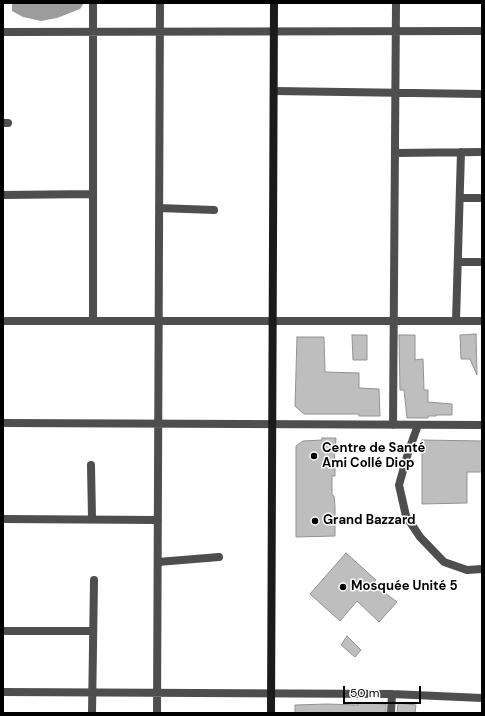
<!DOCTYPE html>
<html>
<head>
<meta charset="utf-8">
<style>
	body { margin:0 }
	#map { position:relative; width:485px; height:716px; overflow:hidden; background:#fff; font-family:"DM Sans",sans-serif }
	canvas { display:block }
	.frame { position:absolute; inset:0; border:4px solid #000; pointer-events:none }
	.scale { position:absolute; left:343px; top:686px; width:78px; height:18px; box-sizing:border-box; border:2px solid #000; border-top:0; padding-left:5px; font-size:12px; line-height:14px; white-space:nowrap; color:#000; -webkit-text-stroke:3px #fff; paint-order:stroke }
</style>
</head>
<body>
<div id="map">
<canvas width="485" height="716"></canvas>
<div class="frame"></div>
<div class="scale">50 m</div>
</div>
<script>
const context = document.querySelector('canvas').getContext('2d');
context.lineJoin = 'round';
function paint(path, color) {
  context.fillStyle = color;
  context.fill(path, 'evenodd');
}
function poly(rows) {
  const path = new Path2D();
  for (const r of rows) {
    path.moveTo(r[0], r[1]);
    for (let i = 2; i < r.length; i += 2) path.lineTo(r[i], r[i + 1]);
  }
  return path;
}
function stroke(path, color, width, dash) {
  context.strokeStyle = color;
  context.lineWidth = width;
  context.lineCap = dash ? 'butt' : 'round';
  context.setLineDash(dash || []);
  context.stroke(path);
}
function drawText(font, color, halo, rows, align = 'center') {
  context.font = font + ' "DM Sans",sans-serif';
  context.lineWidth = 3;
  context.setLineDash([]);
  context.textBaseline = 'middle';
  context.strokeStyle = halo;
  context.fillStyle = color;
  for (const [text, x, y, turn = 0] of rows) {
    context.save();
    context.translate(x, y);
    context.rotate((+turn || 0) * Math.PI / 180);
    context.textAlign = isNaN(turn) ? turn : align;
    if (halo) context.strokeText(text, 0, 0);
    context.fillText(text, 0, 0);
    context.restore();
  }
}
const water = poly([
	[12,3,84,3,80,9,57,18,41,21,23,17,12,11]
]);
const building = poly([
	[476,334,477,375,470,359,461,359,460,335,476,334],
	[352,335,367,335,367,360,353,360,352,335],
	[399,335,415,335,415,360,423,359,424,390,428,390,428,402,452,404,452,415,436,415,436,416,428,416,428,418,407,418,404,390,400,390,399,335],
	[297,337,324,337,325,372,359,373,359,388,379,389,380,416,359,416,359,414,304,414,295,406,297,337],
	[322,438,336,438,334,463,335,463,335,476,332,476,332,495,334,496,335,506,335,536,296,537,296,446,303,441,322,440,322,438],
	[422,440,482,441,482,472,467,472,467,503,422,504,422,440],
	[346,553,376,580,373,584,397,602,379,622,357,601,340,621,310,594,346,553],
	[347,636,361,650,355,657,341,645,347,636],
	[358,703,386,704,386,713,295,713,295,705,327,704,358,705,358,703],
	[398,703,416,705,415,713,397,713,398,703]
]);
const street = poly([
	[3,32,482,31],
	[274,91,482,94],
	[3,123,8,123],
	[395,153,482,152],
	[3,195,93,194],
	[461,198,482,198],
	[159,208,214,210],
	[459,262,482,262],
	[3,321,482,321],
	[93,321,93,3],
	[456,321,461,152],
	[3,423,482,425],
	[393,425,396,3],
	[418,425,408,453,399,485,406,516,420,537,444,562,467,570,482,569],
	[91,465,92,519],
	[3,519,158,520],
	[158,562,219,557],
	[3,631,93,631],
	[3,692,392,694,482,698],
	[92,713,94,580],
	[157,713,160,3],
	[391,713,392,694]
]);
const secondary = poly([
	[271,713,274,3]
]);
const markers = [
	[314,456,4,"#000"],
	[315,521,4,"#000"],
	[343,587,4,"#000"]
];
const poiNames = [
	["Centre de Santé",322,449],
	["Ami Collé Diop",322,464],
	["Grand Bazzard",323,521],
	["Mosquée Unité 5",351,587]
];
paint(water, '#9c9c9c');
paint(building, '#bebebe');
stroke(building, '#929292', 1);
stroke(street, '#4e4e4e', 8);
stroke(secondary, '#1b1b1b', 8);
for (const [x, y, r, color] of markers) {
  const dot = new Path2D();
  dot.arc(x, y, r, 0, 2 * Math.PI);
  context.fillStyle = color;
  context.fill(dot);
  stroke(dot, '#fff', 1.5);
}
drawText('bold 13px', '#000', '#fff', poiNames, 'left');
</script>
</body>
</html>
